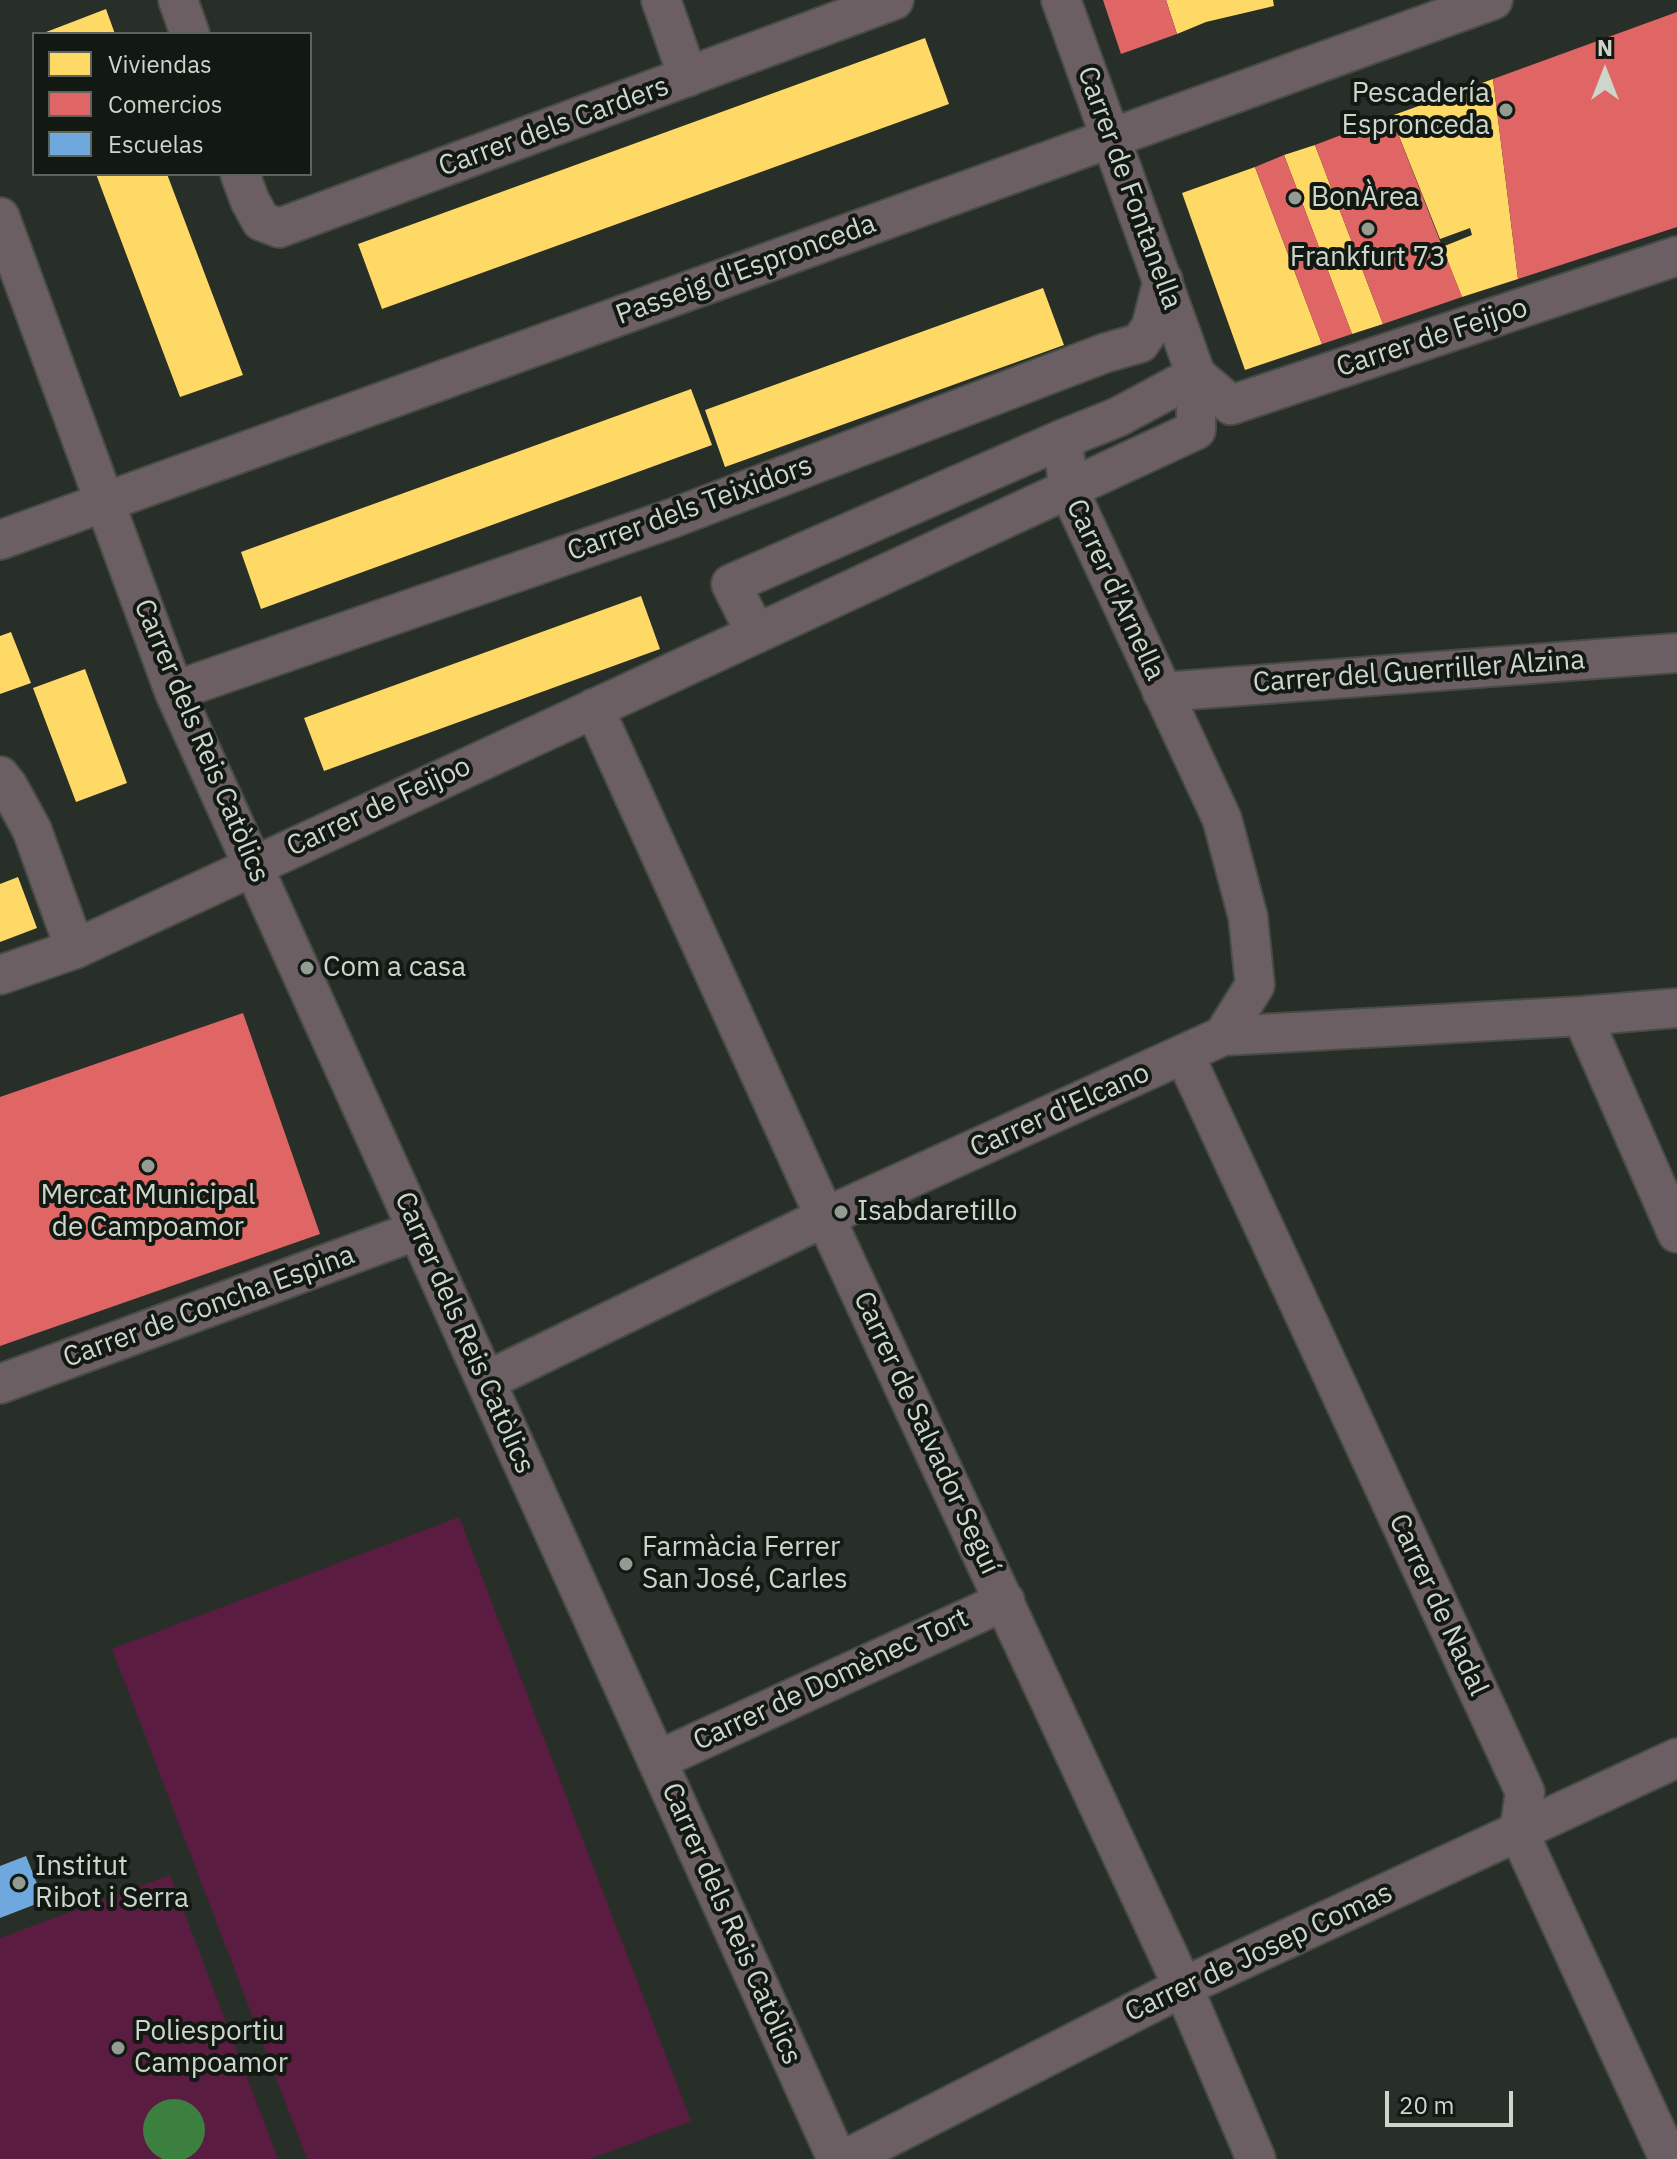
<!DOCTYPE html>
<html>
<head>
<meta charset="utf-8">
<style>
	body { margin:0 }
	#map { position:relative; width:1677px; height:2159px; overflow:hidden; background:#282f28; font-family:"IBM Plex Sans",sans-serif }
	canvas { display:block }
	.legend { position:absolute; left:32px; top:32px; width:280px; height:144px; box-sizing:border-box; background:#121812; border:2px solid #5d645c; margin:0; padding:10px 14px; list-style:none; font-size:24px; color:#cdd5cc }
	.legend li { display:flex; align-items:center; gap:16px; height:40px }
	.legend b { width:40px; border:2px solid #5d645c }
	.north { position:absolute; left:1565px; top:32px; width:80px; height:80px; -webkit-text-stroke:6px #121812; paint-order:stroke; rotate:0deg; font-size:22px; font-weight:700; line-height:32px; text-align:center; color:#cdd5cc }
	.north::after { content:''; display:block; margin:auto; width:28px; height:36px; background:#cdd5cc; clip-path:polygon(50% 0,100% 100%,50% 72%,0 100%) }
	.scale { position:absolute; left:1385px; top:2091px; width:128px; height:36px; box-sizing:border-box; border:4px solid #cdd5cc; border-top:0; padding-left:10px; font-size:24px; line-height:28px; white-space:nowrap; color:#cdd5cc; -webkit-text-stroke:6px #121812; paint-order:stroke }
</style>
</head>
<body>
<div id="map">
<canvas width="1677" height="2159"></canvas>
<ul class="legend">
<li><b style="height:22px;background:#ffd966"></b>Viviendas</li>
<li><b style="height:22px;background:#e06666"></b>Comercios</li>
<li><b style="height:22px;background:#6fa8dc"></b>Escuelas</li>
</ul>
<div class="north">N</div>
<div class="scale">20 m</div>
</div>
<script>
const context = document.querySelector('canvas').getContext('2d');
context.lineJoin = 'round';
function paint(path, color) {
  context.fillStyle = color;
  context.fill(path, 'evenodd');
}
function poly(rows) {
  const path = new Path2D();
  for (const r of rows) {
    if (r.length === 3) {
      path.moveTo(r[0] + r[2], r[1]);
      path.arc(r[0], r[1], r[2], 0, 2 * Math.PI);
      continue;
    }
    path.moveTo(r[0], r[1]);
    for (let i = 2; i < r.length; i += 2) path.lineTo(r[i], r[i + 1]);
  }
  return path;
}
function stroke(path, color, width, dash) {
  context.strokeStyle = color;
  context.lineWidth = width;
  context.lineCap = dash ? 'butt' : 'round';
  context.setLineDash(dash || []);
  context.stroke(path);
}
function drawText(font, color, halo, rows, align = 'center') {
  context.font = font + ' "IBM Plex Sans",sans-serif';
  context.lineWidth = 8;
  context.setLineDash([]);
  context.textBaseline = 'middle';
  context.strokeStyle = halo;
  context.fillStyle = color;
  for (const [text, x, y, turn = 0] of rows) {
    context.save();
    context.translate(x, y);
    context.rotate((+turn || 0) * Math.PI / 180);
    context.textAlign = isNaN(turn) ? turn : align;
    if (halo) context.strokeText(text, 0, 0);
    context.fillText(text, 0, 0);
    context.restore();
  }
}
const green = poly([
	[459,1517,691,2121,590,2159,307,2159,112,1649],
	[170,1875,278,2159,0,2159,0,1938]
]);
const water = poly([
	[174,2130,31]
]);
const homes = poly([
	[1166,0,1273,0,1274,6,1206,22,1177,34],
	[106,9,115,34,41,34],
	[925,38,949,104,382,309,358,244],
	[1493,79,1518,279,1462,297,1442,247,1472,235,1470,228,1440,239,1391,116],
	[1315,145,1383,324,1352,334,1284,155],
	[1255,167,1322,344,1245,370,1182,193],
	[96,174,167,174,243,375,180,397],
	[1043,288,1064,345,725,467,705,410],
	[691,389,712,445,261,609,241,552],
	[641,596,660,649,324,771,304,718],
	[11,632,31,683,0,694,0,636],
	[85,669,127,783,76,802,33,688],
	[18,877,37,928,0,942,0,884]
]);
const shops = poly([
	[1103,0,1166,0,1177,34,1121,54],
	[1677,12,1677,227,1518,279,1493,79],
	[1391,116,1462,297,1383,324,1315,145],
	[1284,155,1352,334,1322,344,1255,167],
	[243,1013,320,1234,0,1346,0,1097]
]);
const schools = poly([
	[26,1856,44,1901,0,1918,0,1866]
]);
const minor = poly([
	[178,0,190,34],
	[661,0,688,77],
	[240,174,250,201,261,221,279,228,894,0],
	[0,217,174,691,837,2159],
	[1196,375,1118,417,1063,439,1068,488,1222,819,1248,917,1255,985,1223,1036],
	[1196,375,1231,405,1677,256],
	[0,540,1493,0],
	[756,634,731,584,1063,439],
	[174,691,673,518,1105,353,1140,343,1151,327,1163,280],
	[1162,692,1677,653],
	[594,708,825,1217,1183,1987,1256,2159],
	[0,776,8,786,32,830,75,949],
	[0,975,75,949,1196,430,1196,375,1061,0],
	[1582,1016,1677,1233],
	[1184,1054,1525,1792,1519,1833,1669,2159],
	[486,1381,825,1217,1223,1036,1582,1016,1677,1008],
	[0,1384,418,1230],
	[658,1760,1005,1601],
	[846,2159,1183,1987,1677,1758]
]);
const markers = [
	[1506,110,8,"#939b93"],
	[1295,198,8,"#939b93"],
	[1368,229,8,"#939b93"],
	[307,968,8,"#939b93"],
	[148,1166,8,"#939b93"],
	[841,1212,8,"#939b93"],
	[626,1564,8,"#939b93"],
	[19,1883,8,"#939b93"],
	[118,2048,8,"#939b93"]
];
const poiNames = [
	["Pescadería",1490,94,"right"],
	["Espronceda",1490,126,"right"],
	["BonÀrea",1311,198],
	["Frankfurt 73",1368,258,"center"],
	["Com a casa",323,968],
	["Mercat Municipal",148,1196,"center"],
	["de Campoamor",148,1228,"center"],
	["Isabdaretillo",857,1212],
	["Farmàcia Ferrer",642,1548],
	["San José, Carles",642,1580],
	["Institut",35,1867],
	["Ribot i Serra",35,1899],
	["Poliesportiu",134,2032],
	["Campoamor",134,2064]
];
const streetNames = [
	["Carrer dels Carders",554,127,-20],
	["Carrer de Fontanella",1129,188,70],
	["Passeig d'Espronceda",746,270,-20],
	["Carrer de Feijoo",1432,338,-18],
	["Carrer dels Teixidors",690,509,-20],
	["Carrer d'Arnella",1115,590,65],
	["Carrer del Guerriller Alzina",1419,672,-4],
	["Carrer dels Reis Catòlics",201,741,67],
	["Carrer de Feijoo",379,807,-25],
	["Carrer d'Elcano",1060,1111,-24],
	["Carrer de Concha Espina",209,1307,-20],
	["Carrer dels Reis Catòlics",464,1333,66],
	["Carrer de Salvador Seguí",926,1433,65],
	["Carrer de Nadal",1438,1605,65],
	["Carrer de Domènec Tort",831,1680,-25],
	["Carrer dels Reis Catòlics",731,1924,66],
	["Carrer de Josep Comas",1259,1953,-25]
];
paint(green, '#5a1c40');
paint(water, '#3b803e');
paint(homes, '#ffd966');
paint(shops, '#e06666');
paint(schools, '#6fa8dc');
stroke(minor, '#474c46', 42);
stroke(minor, '#6c5f64', 38);
for (const [x, y, r, color] of markers) {
  const dot = new Path2D();
  dot.arc(x, y, r, 0, 2 * Math.PI);
  context.fillStyle = color;
  context.fill(dot);
  stroke(dot, '#121812', 3);
}
drawText('28px', '#cdd5cc', '#121812', poiNames, 'left');
drawText('28px', '#cdd5cc', '#121812', streetNames);
</script>
</body>
</html>
